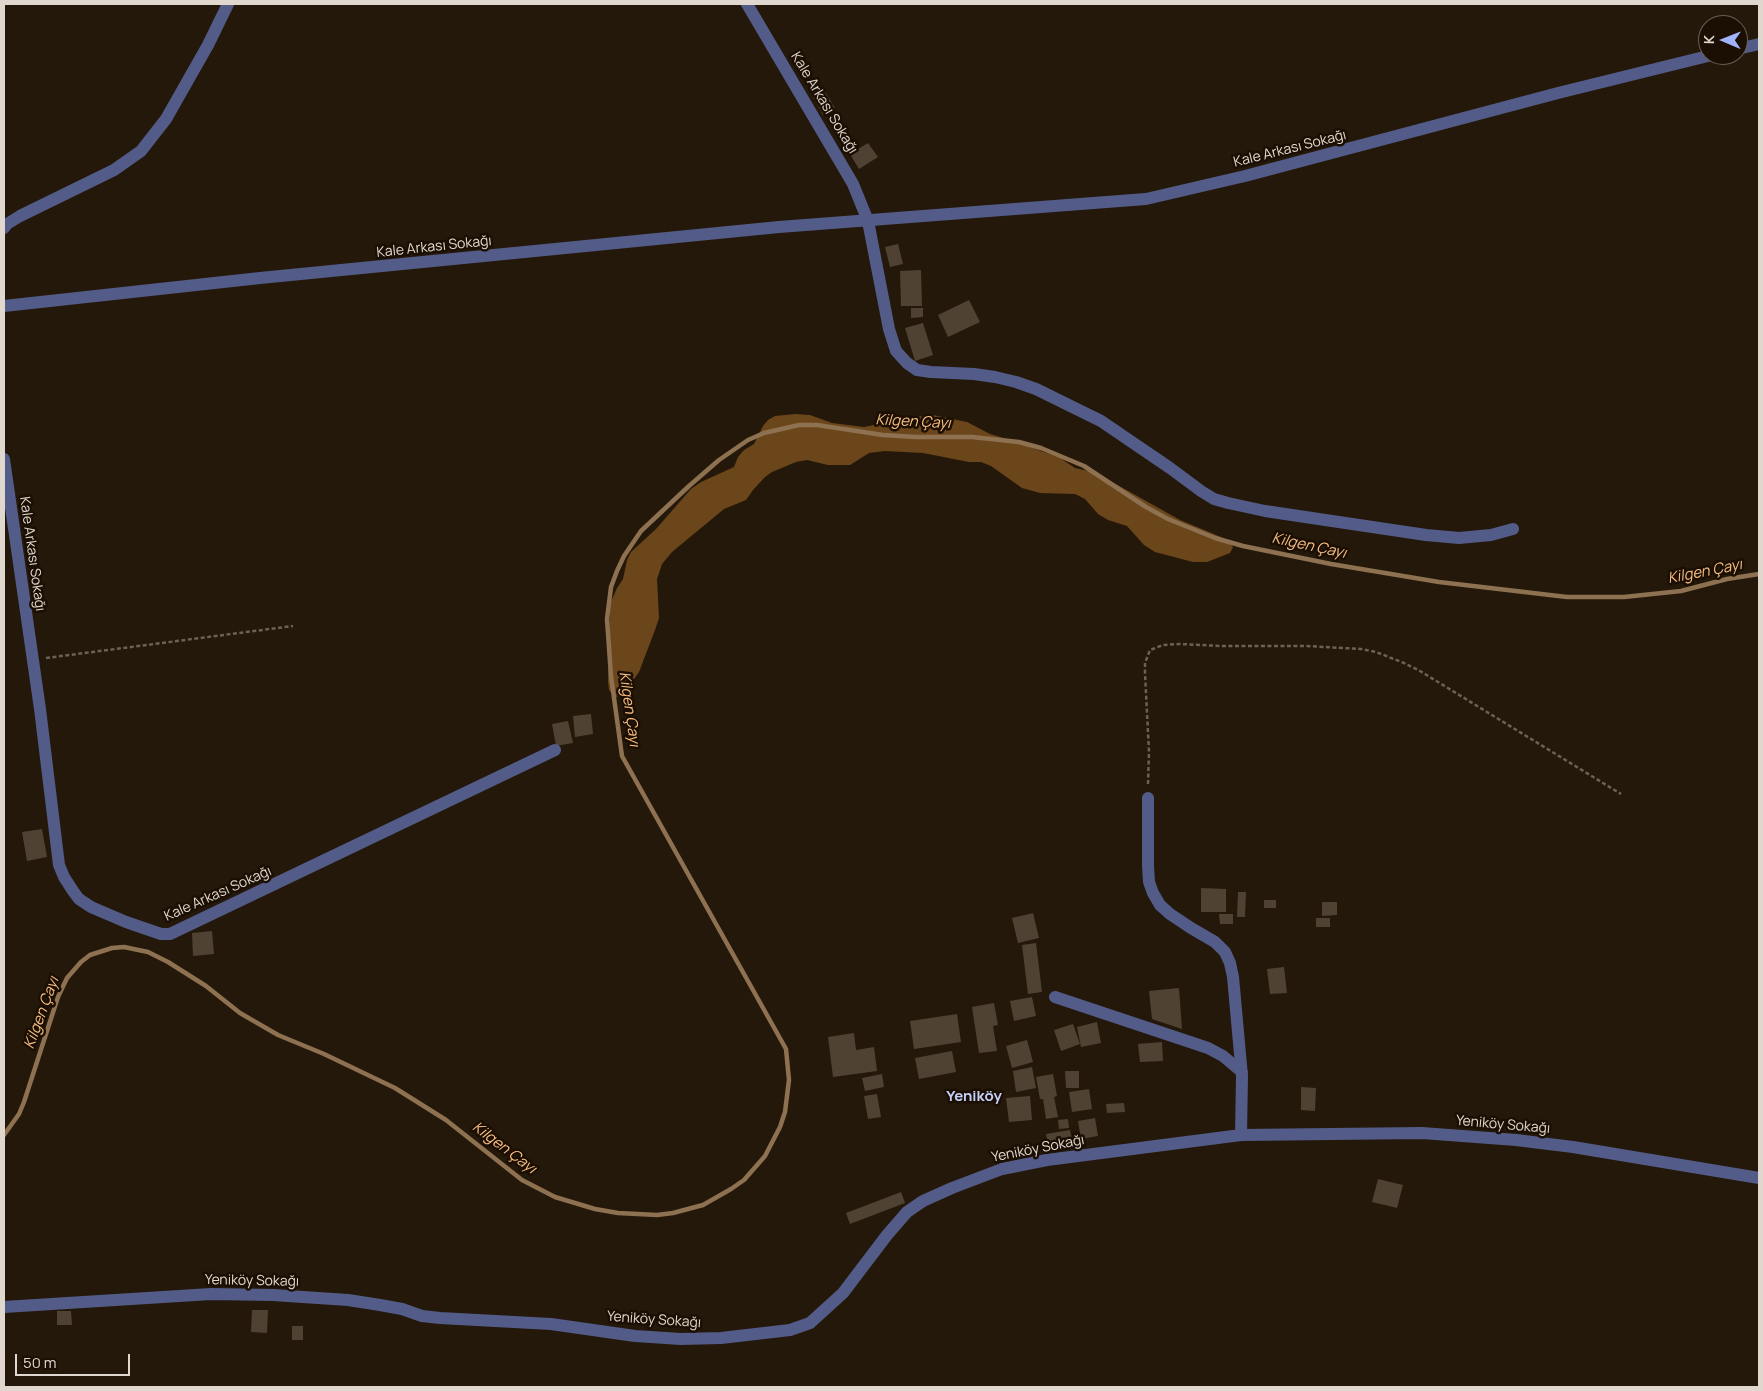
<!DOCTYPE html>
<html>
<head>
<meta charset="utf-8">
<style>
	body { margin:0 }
	#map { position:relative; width:1763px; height:1391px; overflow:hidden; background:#24180a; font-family:Manrope,sans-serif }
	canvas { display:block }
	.frame { position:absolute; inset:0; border:5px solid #e0d7ce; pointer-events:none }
	.north { position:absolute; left:1698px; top:15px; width:50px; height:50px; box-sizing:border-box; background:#1b0f03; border:1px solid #6a5f54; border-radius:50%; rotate:271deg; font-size:14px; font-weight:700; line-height:20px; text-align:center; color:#e0d7ce }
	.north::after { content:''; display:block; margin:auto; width:18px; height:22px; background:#a1b3fd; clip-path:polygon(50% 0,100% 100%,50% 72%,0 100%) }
	.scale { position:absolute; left:15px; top:1354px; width:115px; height:22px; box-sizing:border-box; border:2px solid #e0d7ce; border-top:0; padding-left:6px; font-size:15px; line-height:18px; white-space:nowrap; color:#e0d7ce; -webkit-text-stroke:4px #1b0f03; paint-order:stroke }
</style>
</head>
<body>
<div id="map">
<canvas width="1763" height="1391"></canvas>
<div class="frame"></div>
<div class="north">K</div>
<div class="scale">50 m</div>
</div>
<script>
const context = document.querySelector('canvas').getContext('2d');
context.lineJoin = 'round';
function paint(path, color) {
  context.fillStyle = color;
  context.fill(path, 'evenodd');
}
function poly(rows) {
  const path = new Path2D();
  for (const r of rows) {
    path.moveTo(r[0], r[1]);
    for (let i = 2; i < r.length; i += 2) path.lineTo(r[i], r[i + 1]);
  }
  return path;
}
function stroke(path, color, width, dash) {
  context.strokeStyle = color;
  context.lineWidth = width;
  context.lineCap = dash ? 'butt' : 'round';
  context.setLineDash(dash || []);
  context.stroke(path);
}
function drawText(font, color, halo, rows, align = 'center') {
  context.font = font + ' Manrope,sans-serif';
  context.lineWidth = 5;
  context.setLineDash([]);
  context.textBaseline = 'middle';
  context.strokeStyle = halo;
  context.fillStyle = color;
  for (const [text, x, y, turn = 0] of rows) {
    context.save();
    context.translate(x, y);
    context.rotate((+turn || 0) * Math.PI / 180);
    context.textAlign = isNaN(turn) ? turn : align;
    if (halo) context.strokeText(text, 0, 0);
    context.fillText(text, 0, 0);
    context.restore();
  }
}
const forest = poly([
	[795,414,810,415,832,423,864,427,879,424,890,420,933,415,967,422,990,434,1014,441,1060,458,1075,468,1093,472,1105,478,1180,520,1221,537,1229,542,1233,547,1230,553,1207,562,1193,562,1155,552,1144,545,1127,526,1108,520,1098,514,1085,499,1075,494,1040,493,1022,488,991,466,981,462,969,462,923,453,885,451,869,453,850,465,828,465,807,460,796,462,772,472,765,477,753,490,746,500,724,509,672,552,662,564,657,579,659,618,655,630,639,672,622,696,615,697,609,690,608,681,610,604,617,588,623,579,627,560,631,552,656,529,691,489,701,482,734,467,738,457,744,450,754,444,763,426,768,420,775,416]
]);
const stream = poly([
	[4,1135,19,1114,24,1102,58,997,67,978,81,962,90,955,112,948,124,947,148,952,168,962,206,986,240,1013,278,1035,324,1054,395,1088,446,1120,522,1180,555,1197,595,1209,618,1213,657,1215,673,1213,703,1205,731,1189,744,1180,765,1156,780,1127,785,1112,789,1080,786,1049,622,756,611,676,607,619,611,587,617,571,624,556,641,531,689,486,719,460,748,440,764,433,799,425,817,425,883,435,916,437,972,437,1019,442,1041,448,1084,466,1146,507,1168,519,1215,538,1243,546,1331,564,1439,582,1567,597,1624,597,1681,591,1727,579,1759,574]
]);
const building = poly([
	[824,90,835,108,823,115,813,97],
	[868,143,878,157,859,169,850,154],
	[898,244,903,264,890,267,885,247],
	[921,270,922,306,901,306,900,271],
	[969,300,980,322,948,337,938,315],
	[911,308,923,308,923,317,911,318],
	[923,323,933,355,915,361,905,328],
	[591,714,593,734,575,737,573,716],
	[568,721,573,743,556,746,552,724],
	[42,829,47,857,27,861,22,832],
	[1201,888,1226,889,1226,912,1201,912],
	[1238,892,1246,892,1245,917,1237,917],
	[1264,900,1276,900,1276,908,1264,908],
	[1322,902,1337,902,1337,915,1322,916],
	[1033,913,1039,938,1018,943,1012,918],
	[1219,914,1233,914,1233,924,1220,924],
	[1316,918,1330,918,1330,927,1316,927],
	[212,931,214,954,193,956,192,933],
	[1036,943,1042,992,1028,994,1022,945],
	[1284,967,1287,993,1270,994,1267,969],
	[1179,988,1182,1029,1152,1019,1149,991],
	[1032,997,1036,1016,1014,1021,1010,1001],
	[994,1003,998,1025,993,1026,997,1051,979,1053,972,1007],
	[957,1014,961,1042,914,1049,910,1021],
	[1097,1022,1101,1043,1081,1047,1077,1027],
	[1073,1024,1080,1044,1061,1051,1054,1030],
	[854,1033,856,1050,874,1047,877,1071,833,1077,828,1037],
	[1027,1040,1033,1062,1012,1068,1006,1046],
	[1162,1042,1163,1061,1140,1062,1138,1044],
	[952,1051,956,1072,919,1079,915,1058],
	[1032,1067,1036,1088,1016,1092,1013,1071],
	[1065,1071,1079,1071,1079,1088,1066,1088],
	[882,1074,884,1087,865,1091,862,1078],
	[1053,1074,1057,1096,1054,1097,1058,1117,1046,1119,1043,1099,1040,1099,1036,1077],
	[1301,1087,1316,1088,1315,1111,1301,1110],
	[1089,1089,1092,1109,1072,1112,1069,1092],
	[877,1094,881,1117,868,1119,864,1096],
	[1030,1096,1032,1120,1009,1122,1006,1098],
	[1124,1103,1125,1112,1107,1113,1106,1104],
	[1095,1118,1098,1136,1081,1139,1078,1121],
	[1068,1119,1069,1128,1059,1129,1058,1120],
	[1070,1130,1073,1145,1049,1149,1046,1134],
	[1378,1179,1403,1185,1397,1208,1372,1202],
	[901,1192,905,1203,850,1224,846,1213],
	[252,1310,268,1310,267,1333,251,1332],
	[57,1311,71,1311,72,1325,57,1325],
	[292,1326,303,1326,303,1340,292,1340]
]);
const path = poly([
	[46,658,293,626],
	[1148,784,1149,752,1145,673,1145,663,1150,650,1163,645,1179,644,1222,646,1307,646,1361,649,1376,652,1404,663,1420,671,1621,794]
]);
const street = poly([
	[747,4,853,184,868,221,889,329,896,351,907,363,917,370,931,372,974,374,995,377,1016,382,1036,389,1101,421,1170,468,1201,491,1214,499,1228,503,1265,511,1426,535,1459,538,1491,535,1513,529],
	[1738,49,1759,44],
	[4,228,7,224,20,216,114,170,141,151,166,119,208,45,228,4],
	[4,306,260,278,779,227,1146,199,1245,176,1558,93,1712,55],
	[4,459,40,709,59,865,64,877,73,891,79,899,91,907,126,922,161,934,170,934,555,750],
	[1148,798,1148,866,1149,882,1153,893,1160,905,1170,914,1191,928,1215,942,1225,952,1230,963,1233,977,1242,1076,1241,1135],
	[1055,997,1208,1048,1223,1056,1242,1072],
	[4,1307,211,1294,273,1295,348,1300,380,1305,402,1309,422,1316,440,1318,551,1324,635,1336,681,1339,721,1338,790,1330,810,1323,843,1293,887,1235,907,1212,923,1201,952,1188,1002,1169,1047,1160,1241,1135,1422,1133,1516,1140,1573,1147,1759,1178]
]);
const streetNames = [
	["Kale Arkası Sokağı",824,103,59],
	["Kale Arkası Sokağı",1290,149,-14],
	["Kale Arkası Sokağı",434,247,-6],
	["Kale Arkası Sokağı",32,554,82],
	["Kale Arkası Sokağı",218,894,-24],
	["Yeniköy Sokağı",1503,1125,5],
	["Yeniköy Sokağı",1038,1149,-11],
	["Yeniköy Sokağı",252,1281,1],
	["Yeniköy Sokağı",654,1320,4]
];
const waterNames = [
	["Kilgen Çayı",913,422,3],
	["Kilgen Çayı",1309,546,12],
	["Kilgen Çayı",1705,572,-11],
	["Kilgen Çayı",629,709,82],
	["Kilgen Çayı",42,1013,-70],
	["Kilgen Çayı",504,1148,37]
];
const neighbourhoodNames = [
	["Yeniköy",974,1097]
];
paint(forest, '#6c461b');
stroke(stream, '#8e7150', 4.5);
paint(building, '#504233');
stroke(path, '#6c6155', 2.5, [4, 2.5]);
stroke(street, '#535c88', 12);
drawText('14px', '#e0d7ce', '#1b0f03', streetNames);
drawText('italic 15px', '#fabf83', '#1b0f03', waterNames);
drawText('bold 15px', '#c5d0fa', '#1b0f03', neighbourhoodNames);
</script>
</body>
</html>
